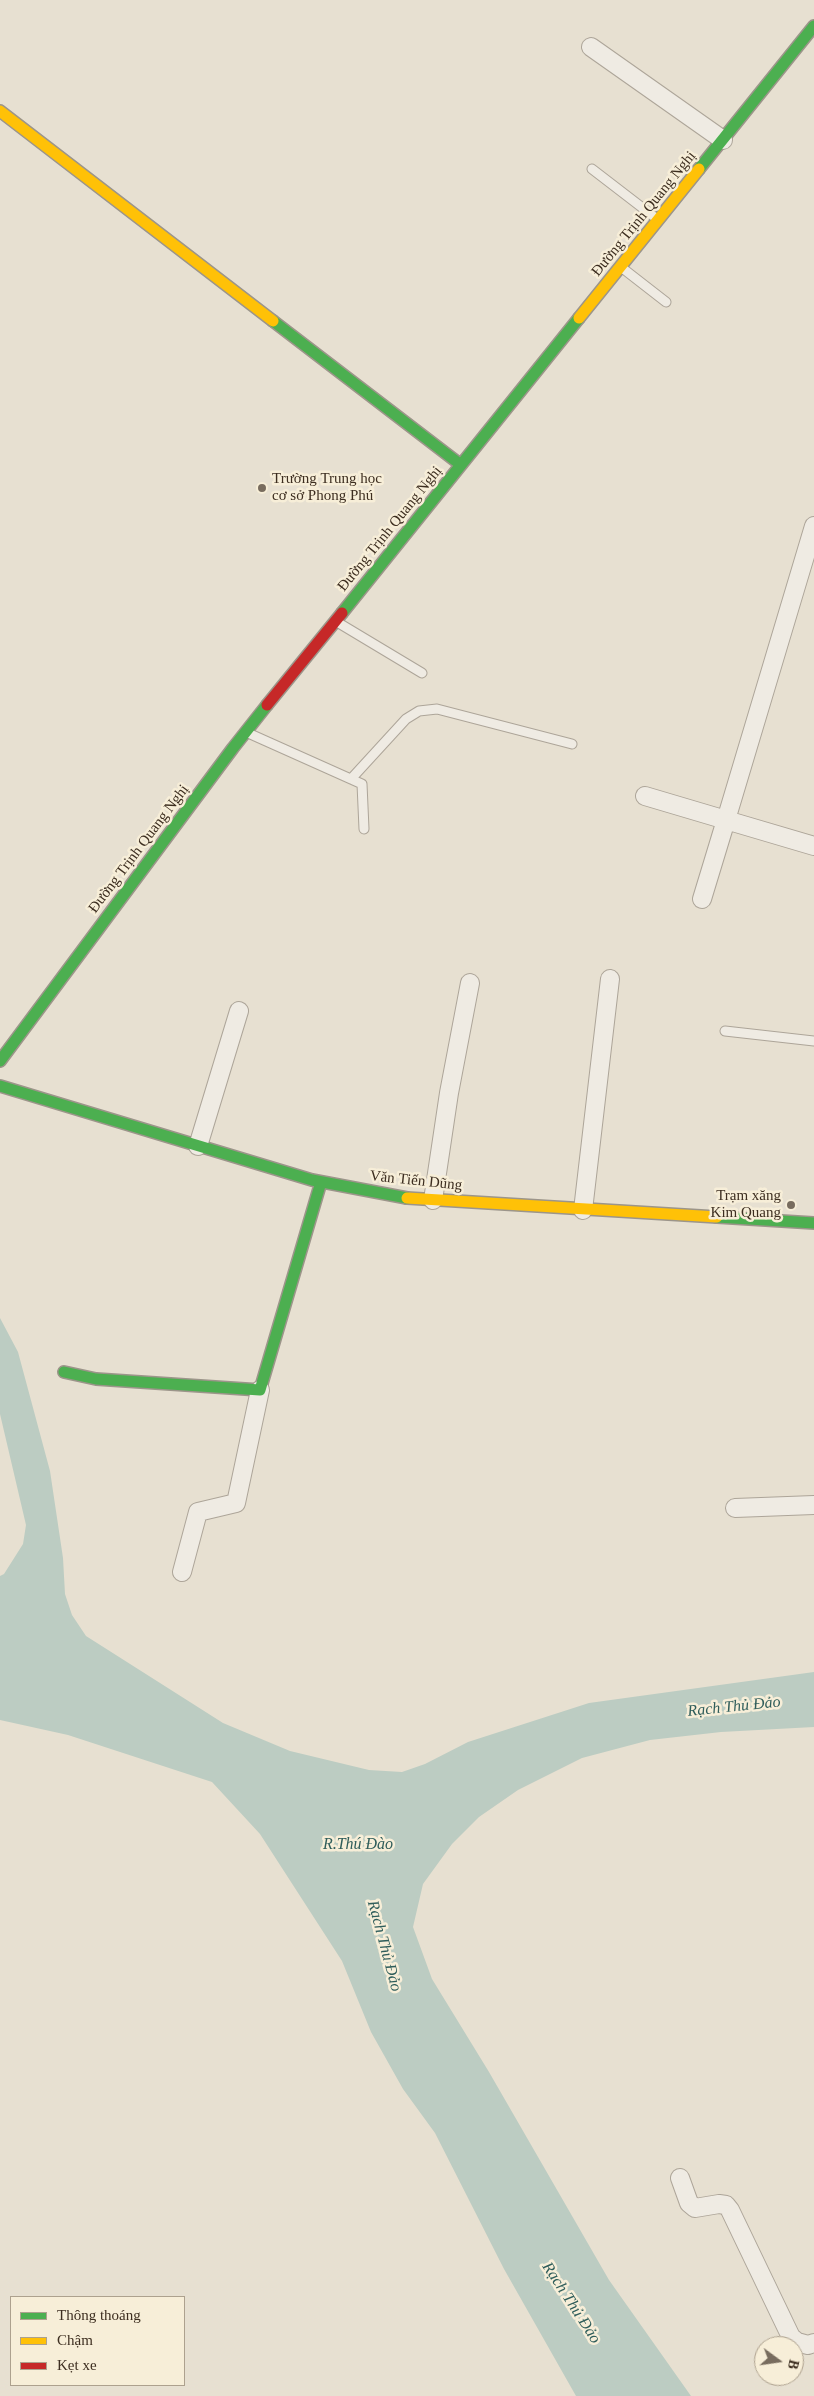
<!DOCTYPE html>
<html>
<head>
<meta charset="utf-8">
<style>
	body { margin:0 }
	#map { position:relative; width:814px; height:2396px; overflow:hidden; background:#e7e0d1; font-family:"Times New Roman",serif }
	canvas { display:block }
	.legend { position:absolute; left:10px; top:2296px; width:175px; height:90px; box-sizing:border-box; background:#f7eed8; border:1px solid #ada18e; margin:0; padding:6px 9px; list-style:none; font-size:15px; color:#3d2e20 }
	.legend li { display:flex; align-items:center; gap:10px; height:25px }
	.legend b { width:25px; border:1px solid #ada18e }
	.north { position:absolute; left:754px; top:2336px; width:50px; height:50px; box-sizing:border-box; background:#f7eed8; border:1px solid #ada18e; border-radius:50%; rotate:104deg; font-size:14px; font-weight:700; line-height:20px; text-align:center; color:#3d2e20 }
	.north::after { content:''; display:block; margin:auto; width:18px; height:22px; background:#786c5e; clip-path:polygon(50% 0,100% 100%,50% 72%,0 100%) }
</style>
</head>
<body>
<div id="map">
<canvas width="814" height="2396"></canvas>
<ul class="legend">
<li><b style="height:6px;background:#4caf50"></b>Thông thoáng</li>
<li><b style="height:6px;background:#ffc107"></b>Chậm</li>
<li><b style="height:6px;background:#c62828"></b>Kẹt xe</li>
</ul>
<div class="north">B</div>
</div>
<script>
const context = document.querySelector('canvas').getContext('2d');
context.lineJoin = 'round';
function paint(path, color) {
  context.fillStyle = color;
  context.fill(path, 'evenodd');
}
function poly(rows) {
  const path = new Path2D();
  for (const r of rows) {
    path.moveTo(r[0], r[1]);
    for (let i = 2; i < r.length; i += 2) path.lineTo(r[i], r[i + 1]);
  }
  return path;
}
function stroke(path, color, width, dash) {
  context.strokeStyle = color;
  context.lineWidth = width;
  context.lineCap = dash ? 'butt' : 'round';
  context.setLineDash(dash || []);
  context.stroke(path);
}
function drawText(font, color, halo, rows, align = 'center') {
  context.font = font + ' "Times New Roman",serif';
  context.lineWidth = 5;
  context.setLineDash([]);
  context.textBaseline = 'middle';
  context.strokeStyle = halo;
  context.fillStyle = color;
  for (const [text, x, y, turn = 0] of rows) {
    context.save();
    context.translate(x, y);
    context.rotate((+turn || 0) * Math.PI / 180);
    context.textAlign = isNaN(turn) ? turn : align;
    if (halo) context.strokeText(text, 0, 0);
    context.fillText(text, 0, 0);
    context.restore();
  }
}
const water = poly([
	[0,1318,18,1352,50,1471,63,1558,65,1594,72,1615,86,1636,223,1723,290,1751,369,1770,402,1772,425,1764,468,1742,589,1703,814,1672,814,1727,721,1732,650,1740,582,1758,518,1790,479,1817,452,1844,423,1884,413,1927,432,1979,489,2072,609,2280,691,2396,576,2396,504,2269,435,2133,403,2089,371,2032,342,1961,260,1834,212,1782,68,1735,0,1720,0,1576,4,1574,23,1544,26,1525,0,1414]
]);
const lane = poly([
	[592,169,657,219],
	[621,267,666,302],
	[337,622,422,673],
	[248,733,362,784,364,829],
	[351,779,406,719,419,711,437,709,572,744],
	[725,1031,814,1041]
]);
const street = poly([
	[591,47,723,140],
	[814,526,726,820,814,846],
	[645,796,726,820,702,899],
	[198,1146,239,1011],
	[433,1200,449,1093,470,983],
	[583,1210,610,979],
	[735,1508,814,1505],
	[182,1572,198,1512,236,1503,260,1390],
	[680,2178,689,2203,695,2208,719,2204,726,2205,730,2210,791,2337,797,2342,808,2345,814,2343]
]);
const fast = poly([
	[699,169,814,26],
	[273,321,461,465],
	[342,613,579,318],
	[0,1061,233,748,267,705],
	[0,1086,312,1180,407,1198],
	[717,1217,814,1223],
	[64,1372,96,1379,260,1390,321,1182]
]);
const slow = poly([
	[0,111,273,321],
	[579,318,699,169],
	[407,1198,717,1217]
]);
const jam = poly([
	[267,705,342,613]
]);
const markers = [
	[262,488,5,"#786c5e"],
	[791,1205,5,"#786c5e"]
];
const streetNames = [
	["Đường Trịnh Quang Nghị",644,214,-51],
	["Đường Trịnh Quang Nghị",390,529,-51],
	["Đường Trịnh Quang Nghị",139,849,-53],
	["Văn Tiến Dũng",416,1181,6]
];
const poiNames = [
	["Trường Trung học",272,479],
	["cơ sở Phong Phú",272,496],
	["Trạm xăng",781,1196,"right"],
	["Kim Quang",781,1213,"right"]
];
const waterNames = [
	["Rạch Thủ Đảo",734,1707,-6],
	["R.Thú Đào",358,1845],
	["Rạch Thủ Đảo",384,1946,75],
	["Rạch Thủ Đảo",571,2303,57]
];
paint(water, '#bcccc2');
stroke(lane, '#ada599', 11);
stroke(street, '#ada599', 20);
stroke(fast, '#9c958a', 14);
stroke(slow, '#9c958a', 14);
stroke(jam, '#9c958a', 14);
stroke(lane, '#efebe3', 9);
stroke(street, '#efebe3', 18);
stroke(fast, '#4caf50', 11);
stroke(slow, '#ffc107', 11);
stroke(jam, '#c62828', 11);
for (const [x, y, r, color] of markers) {
  const dot = new Path2D();
  dot.arc(x, y, r, 0, 2 * Math.PI);
  context.fillStyle = color;
  context.fill(dot);
  stroke(dot, '#f7eed8', 2);
}
drawText('15px', '#3d2e20', '#f7eed8', streetNames);
drawText('15px', '#3d2e20', '#f7eed8', poiNames, 'left');
drawText('italic 16px', '#2f5d5a', '#f7eed8', waterNames);
</script>
</body>
</html>
